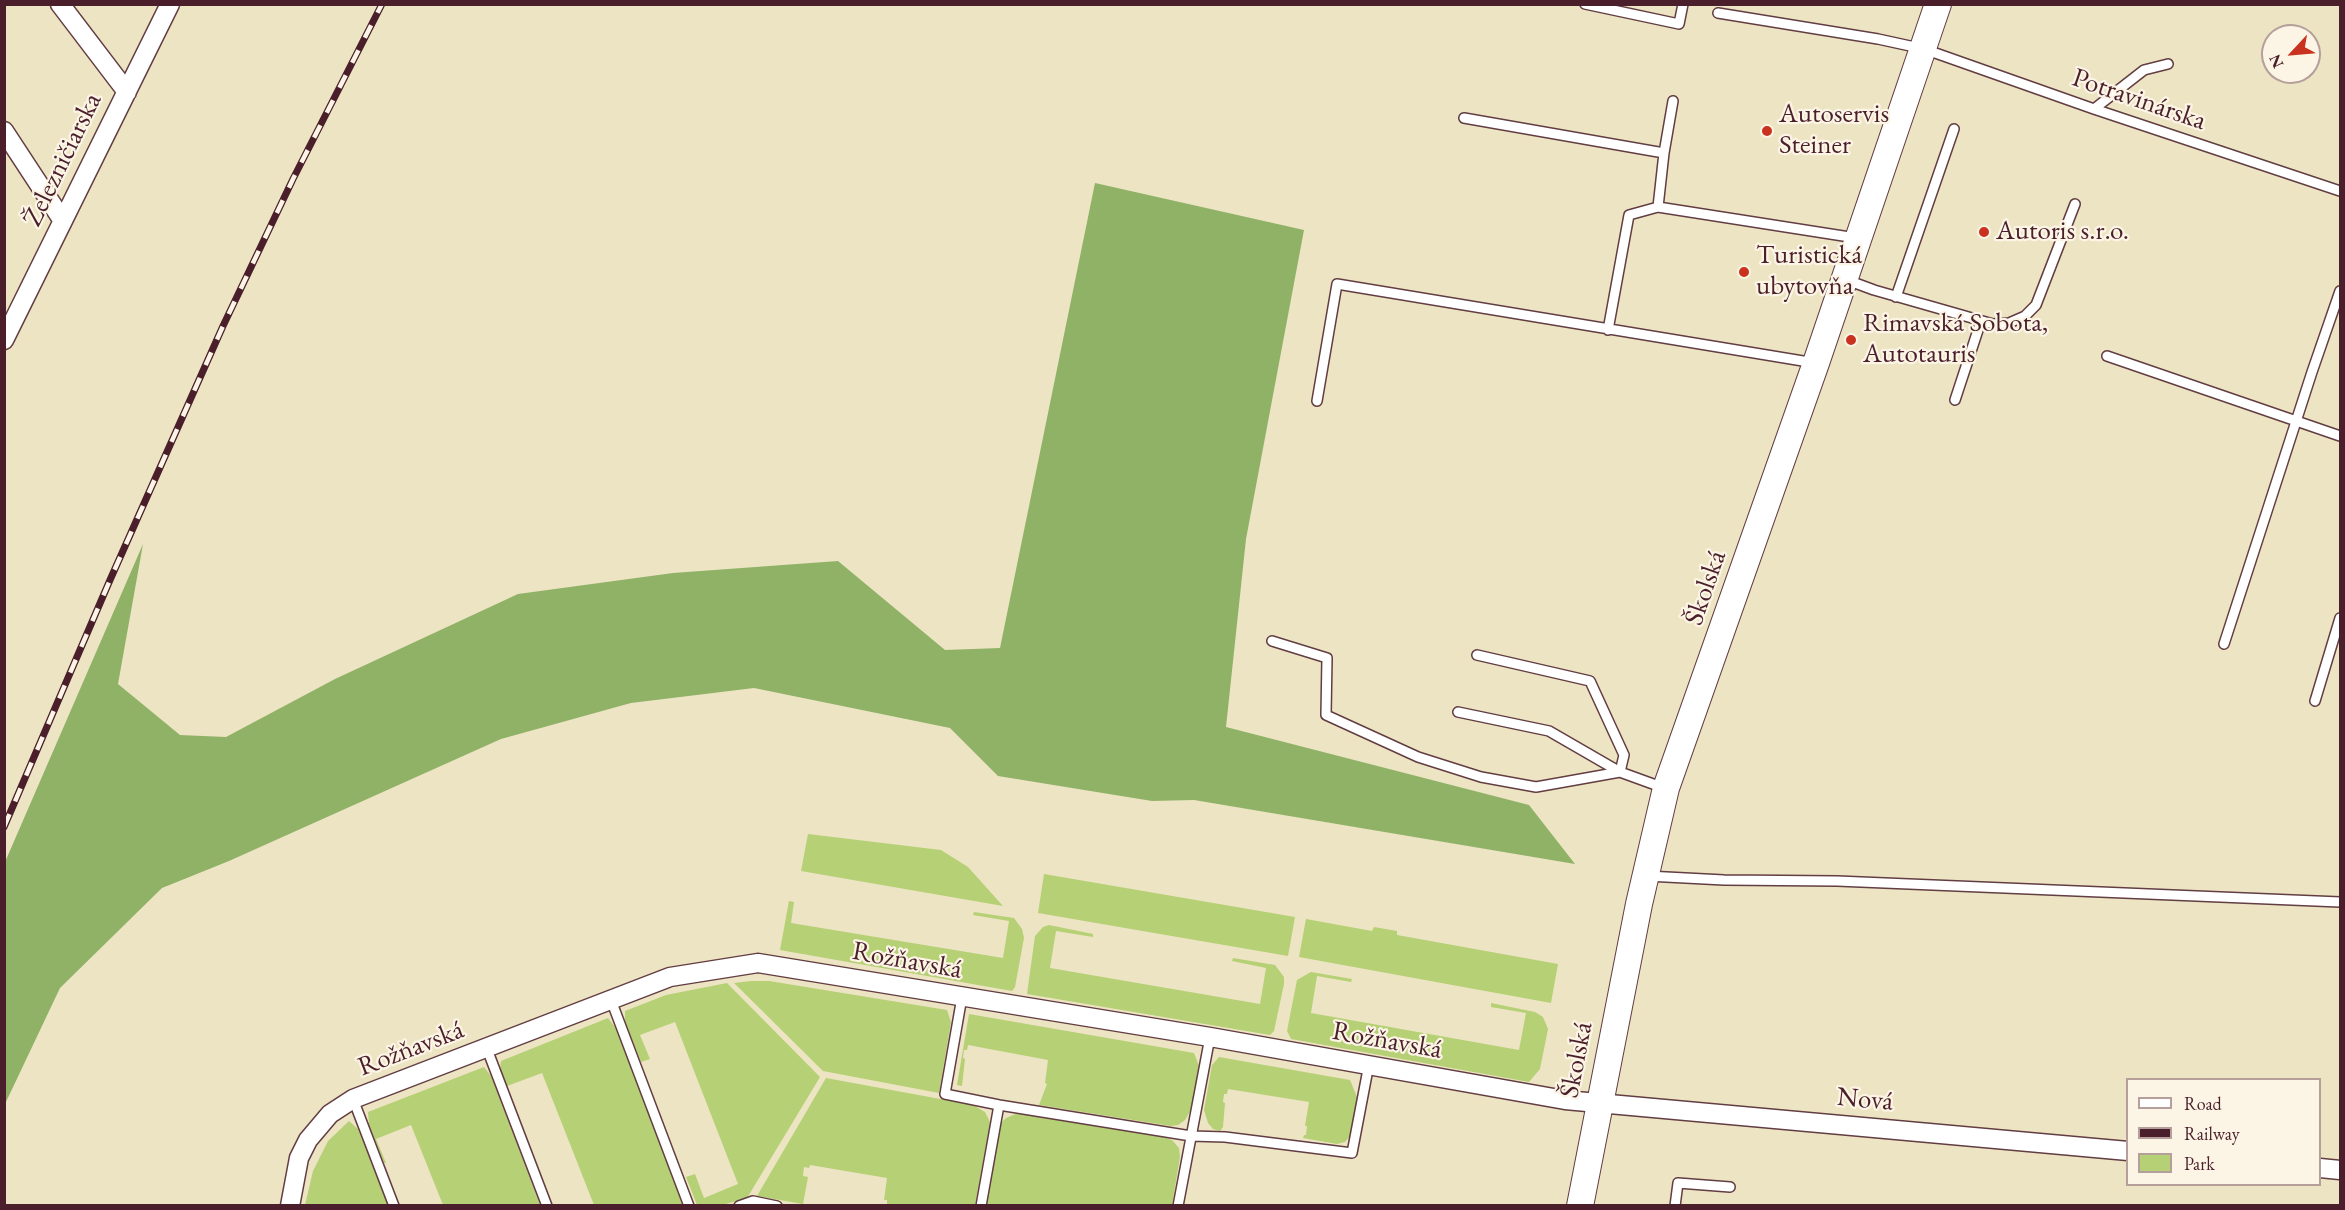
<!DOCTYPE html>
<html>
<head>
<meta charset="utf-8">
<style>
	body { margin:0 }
	#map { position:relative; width:2345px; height:1210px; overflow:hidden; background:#ede4c3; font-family:"EB Garamond",serif }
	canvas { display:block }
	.frame { position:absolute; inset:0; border:6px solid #4a1f2b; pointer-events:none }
	.legend { position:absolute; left:2126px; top:1078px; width:195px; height:108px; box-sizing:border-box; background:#fcf5e5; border:2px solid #b59f9b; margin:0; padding:8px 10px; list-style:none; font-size:18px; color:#4a1f2b }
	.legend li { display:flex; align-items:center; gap:12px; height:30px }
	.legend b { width:30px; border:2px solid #b59f9b }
	.north { position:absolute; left:2261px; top:24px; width:60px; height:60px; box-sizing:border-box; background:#fcf5e5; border:2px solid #b59f9b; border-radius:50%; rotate:244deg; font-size:16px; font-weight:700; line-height:24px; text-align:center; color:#4a1f2b }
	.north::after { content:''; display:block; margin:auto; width:21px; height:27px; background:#c8321e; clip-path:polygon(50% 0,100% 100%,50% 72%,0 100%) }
</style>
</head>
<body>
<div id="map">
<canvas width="2345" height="1210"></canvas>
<div class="frame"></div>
<ul class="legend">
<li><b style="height:8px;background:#fff"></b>Road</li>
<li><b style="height:8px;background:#4a1f2b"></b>Railway</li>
<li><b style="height:16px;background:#b6d076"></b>Park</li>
</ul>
<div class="north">N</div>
</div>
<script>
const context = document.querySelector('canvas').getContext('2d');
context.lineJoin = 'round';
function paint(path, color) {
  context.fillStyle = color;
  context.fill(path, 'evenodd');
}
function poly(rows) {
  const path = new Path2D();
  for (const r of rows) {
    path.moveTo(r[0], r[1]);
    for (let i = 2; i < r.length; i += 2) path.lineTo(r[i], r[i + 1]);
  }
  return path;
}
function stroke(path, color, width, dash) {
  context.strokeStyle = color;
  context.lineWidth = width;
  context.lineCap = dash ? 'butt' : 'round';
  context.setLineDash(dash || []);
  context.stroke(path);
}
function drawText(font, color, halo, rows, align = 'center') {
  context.font = font + ' "EB Garamond",serif';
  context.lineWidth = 4.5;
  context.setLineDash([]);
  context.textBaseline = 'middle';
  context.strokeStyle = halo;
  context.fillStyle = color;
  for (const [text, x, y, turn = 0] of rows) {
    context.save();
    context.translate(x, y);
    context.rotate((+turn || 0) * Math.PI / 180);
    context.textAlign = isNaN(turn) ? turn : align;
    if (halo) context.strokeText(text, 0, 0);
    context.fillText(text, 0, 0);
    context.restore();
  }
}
const green = poly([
	[808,834,941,850,968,867,1003,906,801,871],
	[1044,874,1295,917,1288,956,1038,913],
	[789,901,794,902,791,923,1003,958,1009,921,973,915,974,912,1014,918,1022,929,1024,938,1015,987,1012,991,780,950],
	[1306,919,1372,931,1374,927,1397,931,1397,935,1558,964,1551,1003,1299,957],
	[1049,925,1093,934,1093,937,1056,931,1050,968,1260,1004,1266,968,1232,961,1233,958,1275,965,1284,977,1284,984,1274,1031,1270,1035,1027,994,1035,936,1043,927],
	[1311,972,1352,979,1351,982,1317,976,1311,1013,1519,1050,1526,1013,1491,1007,1491,1003,1535,1012,1543,1017,1548,1029,1540,1069,1529,1082,1291,1039,1287,1031,1297,980],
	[751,981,769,981,947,1010,951,1022,939,1093,823,1071,734,983],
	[727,983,820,1077,747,1198,722,1205,697,1205,686,1177,695,1174,704,1198,738,1184,675,1022,640,1035,650,1059,641,1062,625,1022,625,1011,666,995],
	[969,1014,1194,1053,1199,1066,1192,1108,1185,1120,1178,1125,1171,1126,1039,1105,1047,1084,1045,1083,1048,1060,968,1045,967,1050,964,1050,963,1058,965,1059,962,1086,957,1085],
	[608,1018,615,1027,684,1205,594,1205,542,1073,507,1086,516,1111,500,1070,501,1061],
	[1219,1057,1350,1080,1357,1097,1350,1136,1345,1142,1337,1144,1303,1138,1304,1135,1306,1135,1307,1126,1305,1126,1309,1102,1228,1089,1227,1094,1224,1094,1223,1102,1225,1103,1223,1127,1220,1131,1213,1129,1208,1123,1204,1110,1212,1065],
	[484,1067,491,1076,540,1205,443,1205,411,1125,376,1139,386,1163,384,1163,369,1124,368,1112],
	[826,1078,973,1105,985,1112,990,1122,975,1205,887,1205,887,1200,884,1200,887,1178,810,1165,809,1168,804,1167,803,1176,808,1177,803,1204,757,1196],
	[1018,1113,1161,1136,1172,1140,1179,1148,1180,1157,1172,1205,986,1205,1001,1123,1006,1118],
	[349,1121,358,1129,388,1205,305,1205,313,1171,328,1141]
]);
const forest = poly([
	[1095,183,1304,230,1246,539,1226,727,1529,805,1575,864,1194,800,1152,801,998,776,950,728,754,688,631,703,501,739,229,861,162,888,60,988,5,1104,5,862,143,544,118,684,180,735,226,737,335,679,518,594,673,573,838,561,945,650,1000,648]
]);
const lane = poly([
	[1585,4,1679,24,1683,4],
	[1718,13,1878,39,1924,49,2094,109,2340,191],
	[2094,109,2144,70,2168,64],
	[1464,118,1664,153,1658,207,1856,238],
	[1664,153,1673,101],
	[1847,280,1874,290,1993,324,2009,323,2025,316,2036,305,2075,204],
	[1896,297,1954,129],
	[1608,330,1629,215,1658,207],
	[2107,356,2340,436],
	[1955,400,1981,321],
	[1317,401,1337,284,1815,363],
	[1272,641,1327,658,1326,715,1418,757,1481,777,1536,787,1620,772,1664,788],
	[2224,644,2312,372,2340,291],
	[2315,701,2340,618],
	[1458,712,1549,731,1620,772,1624,755,1590,681,1477,655],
	[1647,876,1724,880,1837,881,2340,902],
	[962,997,945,1094,999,1105,1191,1136,1225,1137,1352,1153,1369,1064],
	[611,1000,689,1206],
	[487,1049,547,1206],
	[353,1099,394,1206],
	[739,1206,753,1201,777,1206],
	[981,1206,999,1105],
	[1178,1206,1210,1037],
	[1675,1206,1678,1183,1730,1187]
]);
const street = poly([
	[60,4,127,92],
	[4,131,63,221],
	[4,340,170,4],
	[2320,1168,2340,1170],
	[290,1206,299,1158,308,1140,330,1114,353,1099,670,977,758,963,1210,1037,1565,1100,2128,1151]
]);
const secondary = poly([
	[1580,1206,1639,904,1666,788,1816,363,1938,4]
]);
const rail = poly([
	[4,827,110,580,223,326,293,179,382,4]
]);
const markers = [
	[1767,131,6,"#c8321e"],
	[1984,232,6,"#c8321e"],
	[1744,272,6,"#c8321e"],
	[1851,340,6,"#c8321e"]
];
const streetNames = [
	["Potravinárska",2139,100,19],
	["Železničiarska",63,160,-64],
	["Školská",1706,588,-71],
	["Rožňavská",907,961,10],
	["Rožňavská",1387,1041,10],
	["Rožňavská",411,1049,-21],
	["Školská",1577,1060,-79],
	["Nová",1865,1100,5]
];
const poiNames = [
	["Autoservis",1779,115],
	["Steiner",1779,146],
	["Autoris s.r.o.",1996,232],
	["Turistická",1756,256],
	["ubytovňa",1756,287],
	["Rimavská Sobota,",1863,324],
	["Autotauris",1863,355]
];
paint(green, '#b6d076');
paint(forest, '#90b267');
stroke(lane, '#623d42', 12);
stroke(street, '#623d42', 21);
stroke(secondary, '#623d42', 28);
stroke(lane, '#fff', 9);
stroke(street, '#fff', 18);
stroke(secondary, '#fff', 26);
stroke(rail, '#4a1f2b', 7);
stroke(rail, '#fcf5e5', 4.5, [14]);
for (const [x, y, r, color] of markers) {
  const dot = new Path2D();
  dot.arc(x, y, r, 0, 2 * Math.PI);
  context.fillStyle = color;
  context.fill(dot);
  stroke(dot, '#fcf5e5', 2);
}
drawText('27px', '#4a1f2b', '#fcf5e5', streetNames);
drawText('27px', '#4a1f2b', '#fcf5e5', poiNames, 'left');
</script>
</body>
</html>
